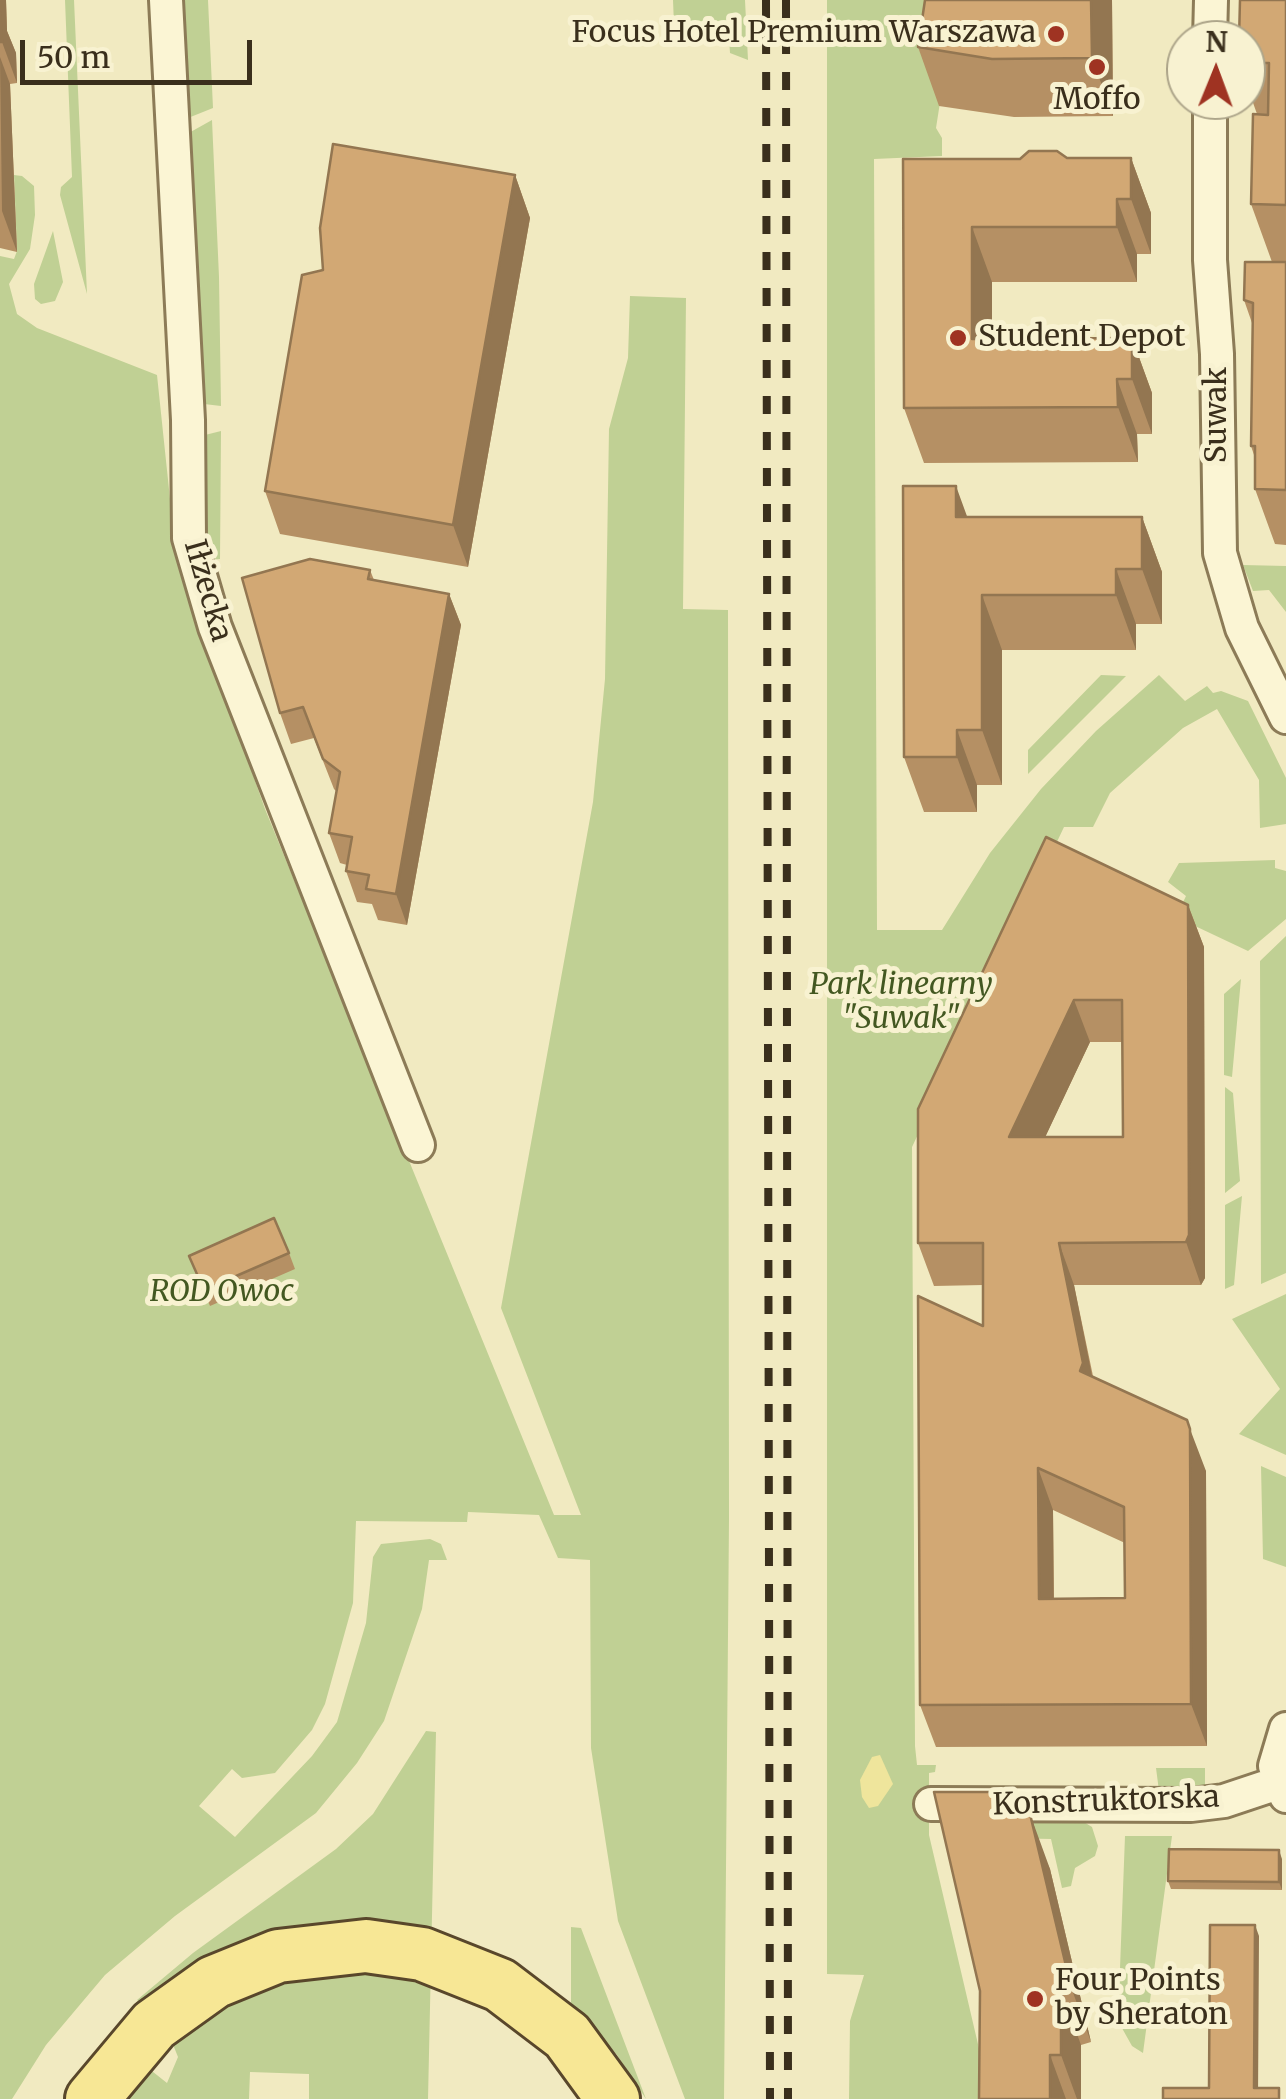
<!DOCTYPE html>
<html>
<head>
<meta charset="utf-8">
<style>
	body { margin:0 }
	#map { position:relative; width:1286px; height:2099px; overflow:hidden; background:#f1eac1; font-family:Merriweather,serif }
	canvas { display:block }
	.north { position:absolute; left:1166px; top:20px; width:100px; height:100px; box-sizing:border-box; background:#f8f2d1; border:2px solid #aca489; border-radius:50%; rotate:1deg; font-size:28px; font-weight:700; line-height:40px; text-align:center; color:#3a2f1c }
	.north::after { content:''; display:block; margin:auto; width:35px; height:45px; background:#9f3322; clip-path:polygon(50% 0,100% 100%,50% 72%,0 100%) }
	.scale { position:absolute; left:20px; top:40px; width:232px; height:45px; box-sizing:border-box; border:5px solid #3a2f1c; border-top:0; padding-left:12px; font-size:30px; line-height:35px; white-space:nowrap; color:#3a2f1c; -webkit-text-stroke:8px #f8f2d1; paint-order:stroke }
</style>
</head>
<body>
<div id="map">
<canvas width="1286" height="2099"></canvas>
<div class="north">N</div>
<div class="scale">50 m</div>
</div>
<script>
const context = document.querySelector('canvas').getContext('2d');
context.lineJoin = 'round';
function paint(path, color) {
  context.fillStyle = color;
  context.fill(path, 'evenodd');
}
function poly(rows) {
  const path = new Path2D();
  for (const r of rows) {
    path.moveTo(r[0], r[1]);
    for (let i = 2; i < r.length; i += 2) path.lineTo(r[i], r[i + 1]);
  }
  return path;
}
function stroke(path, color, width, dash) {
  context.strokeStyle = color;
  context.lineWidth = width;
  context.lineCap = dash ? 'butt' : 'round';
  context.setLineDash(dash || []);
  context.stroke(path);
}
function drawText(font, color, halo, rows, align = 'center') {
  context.font = font + ' Merriweather,serif';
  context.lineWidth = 10;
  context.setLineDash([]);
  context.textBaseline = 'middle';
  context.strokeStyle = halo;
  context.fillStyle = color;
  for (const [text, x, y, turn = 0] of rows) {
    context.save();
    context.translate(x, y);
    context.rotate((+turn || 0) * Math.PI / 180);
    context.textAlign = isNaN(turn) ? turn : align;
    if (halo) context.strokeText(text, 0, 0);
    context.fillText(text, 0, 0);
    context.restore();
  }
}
const green = poly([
	[65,0,74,0,87,294,60,195,61,187,72,177],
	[181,0,208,0,213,108,188,118],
	[673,0,745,0,748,60,730,53,728,23,674,25],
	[827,0,956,0,936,128,942,138,942,156,874,159,877,930,942,930,990,853,1041,789,1096,731,1159,675,1185,701,1207,686,1213,693,1221,691,1248,701,1286,778,1286,824,1260,828,1259,780,1217,709,1183,728,1110,793,1093,827,1064,827,912,1147,915,1746,917,1765,936,1765,935,1772,929,1773,929,1835,981,2057,981,2099,849,2099,850,2021,864,1975,827,1974],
	[212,120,219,277,221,406,204,404,202,398,187,134],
	[14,175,22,176,34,186,35,215,30,249,9,284,17,314,37,328,157,375,176,556,265,809,554,1515,581,1515,501,1308,593,802,605,679,609,429,628,358,630,296,686,298,683,609,728,610,729,1519,724,2099,685,2099,618,1921,591,1748,590,1560,558,1558,539,1515,468,1512,467,1522,356,1521,353,1603,325,1704,312,1730,275,1773,242,1778,232,1769,199,1806,235,1837,312,1756,337,1722,366,1623,373,1557,381,1544,430,1539,441,1544,447,1560,429,1560,422,1609,384,1721,357,1763,316,1813,175,1916,105,1975,46,2045,12,2099,0,2099,0,256,14,259,17,251],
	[53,231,63,282,55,301,41,304,35,299,34,284],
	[221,431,220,559,209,560,202,556,198,444,205,435],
	[1243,565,1286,566,1286,612,1269,590,1253,591],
	[1101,675,1126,676,1028,774,1028,750],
	[1275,860,1275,868,1286,871,1286,919,1248,951,1176,917,1186,896,1168,882,1179,863],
	[1286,936,1286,1273,1261,1284,1260,961],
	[1241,979,1232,1077,1224,1075,1224,994],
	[1225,1087,1233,1093,1240,1181,1225,1193],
	[1242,1196,1234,1285,1225,1289,1225,1205],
	[1286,1294,1286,1455,1239,1434,1280,1389,1232,1319],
	[1261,1466,1286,1477,1286,1567,1263,1559],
	[426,1731,436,1732,428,2099,309,2099,309,2074,250,2072,249,2099,115,2099,143,2064,167,2083,178,2057,170,2037,355,1921,300,1926,239,1944,142,2004,137,2000,193,1953,336,1849,373,1814],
	[1156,1768,1205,1768,1205,1789,1159,1791],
	[999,1818,1079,1819,1092,1827,1098,1846,1095,1856,1075,1868,1071,1886,1062,1888,1051,1839,1005,1838],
	[1125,1836,1172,1836,1143,2053,1132,2046,1118,2021],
	[571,1927,581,1928,646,2099,617,2055,571,2003]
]);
const sand = poly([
	[880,1755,893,1784,878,1806,869,1808,862,1797,860,1780,872,1757]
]);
const street = poly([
	[166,0,188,420,189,538,215,627,418,1145],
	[1210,40,1211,0],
	[1210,100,1210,260,1217,354,1220,553,1242,628,1286,717],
	[1286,1729,1275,1766,1286,1796],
	[931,1804,1191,1805,1224,1801,1278,1783]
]);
const primary = poly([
	[92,2099,154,2025,214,1982,278,1956,366,1946,422,1954,500,1985,567,2036,613,2099]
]);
const rail = poly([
	[766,0,770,2099],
	[786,0,788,2099]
]);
const wall = poly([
	[0,0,6,0,7,31,16,53,17,83,10,84,17,252,0,248],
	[1112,0,1113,116,1014,117,939,106,918,47],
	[1286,0,1286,545,1275,544,1255,489,1255,458,1251,446,1252,323,1244,300,1272,262,1251,204,1257,114,1246,83,1246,40],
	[1131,158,1151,213,1151,254,1137,254,1137,282,992,282,992,339,1132,338,1152,393,1152,434,1137,434,1138,462,924,463,904,408,903,159],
	[515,175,530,218,468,567,280,534,265,491,323,270],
	[967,517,1142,517,1162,572,1162,624,1136,624,1136,650,1002,650,1002,785,977,785,977,812,924,812,904,757],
	[370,570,374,580,449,594,461,625,407,925,378,920,372,904,357,902,346,871,347,865,340,863,329,833,336,791,334,789,314,738,291,744,280,713],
	[1188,905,1204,947,1205,1278,1201,1285,1074,1285,1093,1376,1206,1471,1207,1746,936,1747,920,1705,983,1326,983,1285,934,1286,918,1243,918,1109],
	[1090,1042,1123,1042,1123,1137,1045,1137],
	[1053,1510,1125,1543,1125,1598,1054,1599],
	[289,1253,295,1269,210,1306,189,1256],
	[1015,1792,1024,1815,1050,1869,1091,2042,1081,2045,1081,2099,979,2099],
	[1282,1859,1282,1890,1171,1889,1168,1881]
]);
const shadedWall = poly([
	[0,0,6,0,7,31,16,53,17,83,2,42,0,30],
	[1091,0,1112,0,1113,116,1092,58],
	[0,57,10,84,17,252,2,211],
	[1131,158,1151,213,1151,254,1131,199],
	[515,175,530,218,468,567,453,525],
	[1117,199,1137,254,1137,282,1117,227],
	[972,227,992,282,992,394,972,339],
	[1132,338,1152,393,1152,434,1132,379],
	[1117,379,1137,434,1138,462,1118,407],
	[956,486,976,541,956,517],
	[1142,517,1162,572,1162,624,1142,569],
	[1116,569,1136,624,1136,650,1116,595],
	[449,594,461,625,407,925,396,894],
	[982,595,1002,650,1002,785,982,730],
	[957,730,977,785,977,812,957,757],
	[1188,905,1204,947,1205,1278,1201,1285,1186,1242],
	[1074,1000,1090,1042,1025,1180,1009,1137],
	[1059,1243,1074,1285,1098,1406,1080,1371],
	[1190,1429,1206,1471,1207,1746,1191,1704],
	[1038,1468,1053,1510,1054,1641,1039,1599],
	[1030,1814,1050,1869,1091,2042,1071,1987],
	[1279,1850,1282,1859,1282,1890,1279,1882],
	[1255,1925,1259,1936,1258,2099,1254,2088],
	[1061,1990,1081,2045,1081,2099,1077,2099,1061,2055],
	[1050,2055,1066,2099,1050,2099]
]);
const building = poly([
	[925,0,1091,0,1092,58,992,59,918,47,925,0],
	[1240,0,1286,0,1286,205,1251,204,1253,114,1268,115,1269,63,1246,63,1246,40,1239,40,1240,0],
	[0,12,2,42,0,42,0,12],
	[333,144,515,175,453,525,265,491,302,275,323,270,320,228,333,144],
	[1029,151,1057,151,1067,158,1131,158,1131,199,1117,199,1117,227,972,227,972,339,1132,338,1132,379,1117,379,1118,407,904,408,903,159,1020,159,1029,151],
	[1245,262,1286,262,1286,490,1255,489,1255,446,1251,446,1253,303,1244,300,1245,262],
	[903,486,956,486,956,517,1142,517,1142,569,1116,569,1116,595,982,595,982,730,957,730,957,757,904,757,903,486],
	[310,559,370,570,368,579,449,594,396,894,366,889,369,875,346,871,352,837,329,833,340,772,323,759,303,707,280,713,242,578,310,559],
	[1046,837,1188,905,1189,1235,1186,1242,1059,1243,1083,1363,1080,1371,1187,1420,1190,1429,1191,1704,920,1705,918,1296,983,1326,983,1243,918,1243,918,1109,1046,837],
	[1074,1000,1122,1000,1123,1137,1009,1137,1074,1000],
	[1038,1468,1124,1507,1125,1598,1039,1599,1038,1468],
	[274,1218,289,1253,204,1290,189,1256,274,1218],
	[934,1792,1015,1792,1021,1816,1030,1814,1071,1987,1061,1990,1061,2055,1050,2055,1050,2099,979,2099,980,1991,934,1792],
	[1169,1849,1279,1850,1279,1882,1168,1881,1169,1849],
	[1210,1925,1255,1925,1254,2088,1279,2088,1279,2099,1163,2099,1163,2088,1209,2088,1210,1925]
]);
const markers = [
	[1056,34,10,"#9f3322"],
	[1097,67,10,"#9f3322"],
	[958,338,10,"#9f3322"],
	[1035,1999,10,"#9f3322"]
];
const poiNames = [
	["Focus Hotel Premium Warszawa",1036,34,"right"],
	["Moffo",1097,101,"center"],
	["Student Depot",978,338],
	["Four Points",1055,1982],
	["by Sheraton",1055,2016]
];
const streetNames = [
	["Suwak",1218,415,-90],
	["Iłżecka",207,591,74],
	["Konstruktorska",1106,1802,-2]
];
const parkNames = [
	["Park linearny",901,986],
	["\"Suwak\"",901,1020],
	["ROD Owoc",222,1293]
];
paint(green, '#c0d094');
paint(sand, '#efe59c');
stroke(street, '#8c7b57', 38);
stroke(primary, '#59472b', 58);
stroke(street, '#fbf5d4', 32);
stroke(primary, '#f7e795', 52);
stroke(rail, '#3a2f1c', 8, [18, 18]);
paint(wall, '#b59064');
paint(shadedWall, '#937651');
paint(building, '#d2a874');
stroke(building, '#937651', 2.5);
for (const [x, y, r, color] of markers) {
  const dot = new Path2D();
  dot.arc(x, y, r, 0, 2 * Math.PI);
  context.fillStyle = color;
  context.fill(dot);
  stroke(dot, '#f8f2d1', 4);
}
drawText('30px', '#3a2f1c', '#f8f2d1', poiNames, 'left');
drawText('30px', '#3a2f1c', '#f8f2d1', streetNames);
drawText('italic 30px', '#435821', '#f8f2d1', parkNames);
</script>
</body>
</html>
